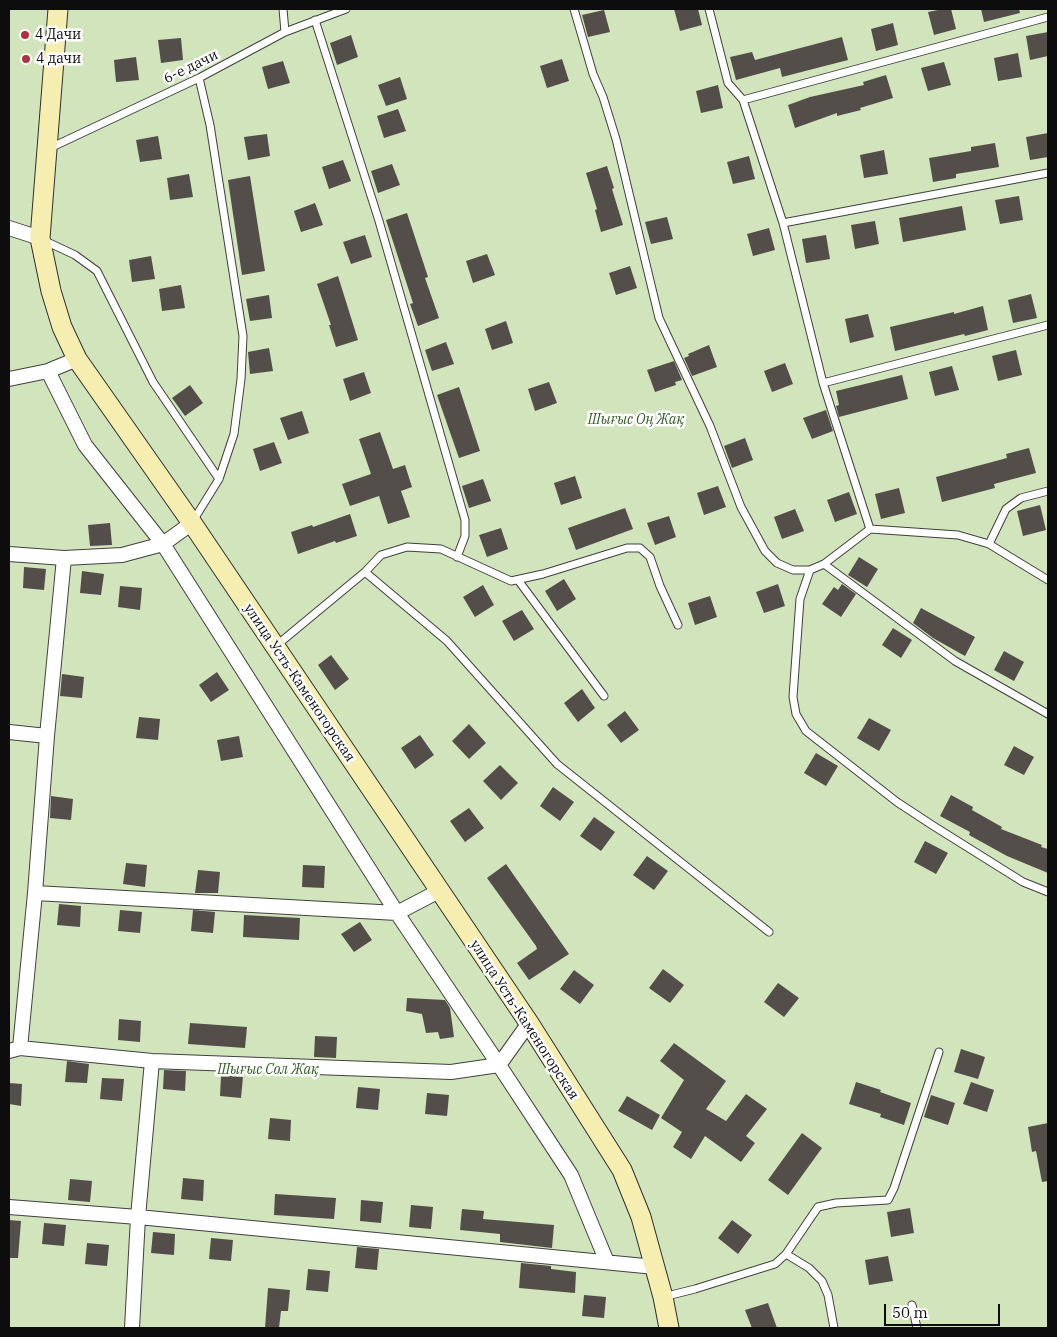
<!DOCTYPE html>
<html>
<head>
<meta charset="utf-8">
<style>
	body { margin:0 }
	#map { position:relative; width:1057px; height:1337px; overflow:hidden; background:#fdfaee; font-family:"IBM Plex Serif",serif }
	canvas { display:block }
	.frame { position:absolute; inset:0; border:10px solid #0d0d0d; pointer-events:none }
	.scale { position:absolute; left:884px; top:1304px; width:116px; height:22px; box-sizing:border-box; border:2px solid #0d0d0d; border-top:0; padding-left:6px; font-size:15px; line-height:18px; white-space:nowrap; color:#0d0d0d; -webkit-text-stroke:4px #fff; paint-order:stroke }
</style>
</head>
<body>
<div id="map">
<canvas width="1057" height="1337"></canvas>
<div class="frame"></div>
<div class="scale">50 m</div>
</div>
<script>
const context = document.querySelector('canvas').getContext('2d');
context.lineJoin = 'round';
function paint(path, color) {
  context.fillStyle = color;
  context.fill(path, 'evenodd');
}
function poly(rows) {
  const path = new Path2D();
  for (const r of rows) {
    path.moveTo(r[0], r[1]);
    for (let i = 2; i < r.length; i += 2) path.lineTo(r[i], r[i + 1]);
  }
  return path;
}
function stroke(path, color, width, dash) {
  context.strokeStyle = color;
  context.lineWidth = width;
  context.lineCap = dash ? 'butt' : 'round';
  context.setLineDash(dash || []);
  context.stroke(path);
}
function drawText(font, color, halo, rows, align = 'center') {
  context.font = font + ' "IBM Plex Serif",serif';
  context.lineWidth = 5;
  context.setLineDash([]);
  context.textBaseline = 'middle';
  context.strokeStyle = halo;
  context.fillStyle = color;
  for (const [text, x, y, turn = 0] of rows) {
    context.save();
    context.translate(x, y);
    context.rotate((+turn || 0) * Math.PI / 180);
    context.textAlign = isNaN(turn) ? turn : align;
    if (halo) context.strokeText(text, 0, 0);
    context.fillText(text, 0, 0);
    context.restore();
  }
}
const green = poly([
	[9,9,1048,9,1048,1328,9,1328]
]);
const building = poly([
	[674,9,698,9,702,25,680,31],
	[943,9,951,9,956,29,934,35,928,12],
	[981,9,1019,9,1020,13,984,22],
	[604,10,610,32,588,37,582,15],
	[893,23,898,45,876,51,871,29],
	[1048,32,1048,56,1030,60,1026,36],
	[351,35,358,57,337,65,330,43],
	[842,37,848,60,782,77,780,68,736,80,730,57,752,52,755,60],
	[181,38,183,60,161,63,158,40],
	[1018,53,1022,77,998,81,994,58],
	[136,57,139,80,116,82,114,60],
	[562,59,569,81,547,88,540,66],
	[283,61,290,83,268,89,262,67],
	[944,62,951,85,928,91,921,68],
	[886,75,893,98,860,108,861,110,837,116,837,113,795,128,788,105,810,97,864,85,863,82],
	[400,77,407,99,386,106,378,85],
	[718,85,723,108,701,113,696,91],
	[398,109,406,131,384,138,377,116],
	[1048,133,1048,157,1030,160,1026,137],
	[267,134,270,156,248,160,244,137],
	[158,136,162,159,140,162,136,140],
	[995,143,999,167,956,174,956,178,933,182,929,158,971,151,971,147],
	[884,150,888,174,864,178,860,155],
	[749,156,755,179,733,184,727,162],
	[343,160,351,181,329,189,322,167],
	[392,164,400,185,378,193,371,171],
	[607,166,614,188,612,189,623,225,601,232,595,210,597,209,586,173],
	[189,174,193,197,170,200,167,178],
	[250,176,265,271,242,275,228,180],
	[1019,196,1023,220,1000,224,995,200],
	[315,203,323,225,301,232,294,211],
	[962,206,966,230,903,242,899,218],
	[407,213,428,277,425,278,439,318,418,326,410,304,413,303,386,220],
	[667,217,673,239,651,244,645,222],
	[875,221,879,244,855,249,851,225],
	[769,228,775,250,753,256,747,234],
	[365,235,372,257,351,264,343,242],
	[826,235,830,259,806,263,802,239],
	[487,254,495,275,473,283,466,261],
	[151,256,155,279,132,282,129,260],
	[630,266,637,288,616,295,609,273],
	[338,276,358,340,336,347,329,325,331,325,317,284],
	[181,285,185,308,162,311,159,289],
	[1031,294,1037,318,1013,323,1008,300],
	[269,295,272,318,250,321,246,299],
	[983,306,988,330,965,336,964,334,895,351,890,327,954,312,954,314],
	[868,314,874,337,850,343,845,319],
	[506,321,513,343,492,350,485,329],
	[446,342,454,364,432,371,425,350],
	[709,345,717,367,692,376,684,358,689,356,688,354],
	[269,348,273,371,250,374,248,352],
	[1016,350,1022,375,998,381,992,356],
	[674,361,682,380,675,382,676,385,655,392,647,370],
	[785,363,793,384,772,392,764,371],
	[952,366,959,390,935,396,929,372],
	[364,372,371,393,350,401,343,379],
	[902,375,908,399,839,417,836,406,839,405,836,391],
	[549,382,557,403,535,411,528,389],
	[190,385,203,403,185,416,172,398],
	[459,387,480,451,459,458,437,395],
	[826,410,833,431,812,439,803,418],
	[302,411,309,433,288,440,280,418],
	[380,432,393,469,405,465,412,487,401,491,410,517,388,524,379,496,350,506,342,484,371,474,359,439],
	[745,438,753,460,732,468,724,446],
	[274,442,282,463,260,471,253,449],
	[1029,448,1036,473,994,484,995,488,942,502,936,477,1007,458,1006,454],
	[575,476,582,498,561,505,554,483],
	[483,479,491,501,469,508,462,486],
	[718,486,726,507,704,515,697,493],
	[899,488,905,513,881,519,875,494],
	[849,492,857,514,835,522,827,500],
	[1040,505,1046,530,1023,536,1017,511],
	[625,508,633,529,576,550,568,528],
	[795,509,804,531,782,539,774,517],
	[350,514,357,536,336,543,335,541,298,554,291,532,312,525,313,527],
	[669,516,676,537,655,545,647,523],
	[110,523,112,545,90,546,88,525],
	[501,528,508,549,487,557,479,535],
	[859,557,878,569,867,587,848,575],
	[24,567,46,569,44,590,23,588],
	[82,571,104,574,101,595,80,593],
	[564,579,576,599,557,611,545,591],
	[778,584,785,606,764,613,756,592],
	[842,584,856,594,841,617,822,604,834,587,838,590],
	[483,585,494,605,475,617,463,597],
	[120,586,142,588,140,610,118,607],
	[710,596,717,617,695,625,688,603],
	[921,608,975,637,965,656,933,638,913,623],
	[522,610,534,629,514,641,502,621],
	[893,628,912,640,901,658,882,645],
	[1004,651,1024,662,1014,681,994,670],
	[331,655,349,679,335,690,318,665],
	[217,672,229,690,211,702,199,685],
	[62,674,84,677,82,698,60,696],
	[582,689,595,708,578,722,564,703],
	[625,711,639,730,621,743,607,725],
	[139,717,160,719,158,740,136,738],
	[869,718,891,730,879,751,857,738],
	[469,724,486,743,469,759,452,741],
	[420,735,434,755,415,769,401,748],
	[239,736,243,757,221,761,217,740],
	[1014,746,1034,757,1024,775,1004,765],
	[816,753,838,766,826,786,804,773],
	[500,765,518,783,501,800,483,781],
	[553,787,574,802,560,821,540,806],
	[951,795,973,807,972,810,1002,827,1001,829,1042,845,1041,847,1048,849,1048,873,1007,856,969,835,970,832,940,816],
	[51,796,73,799,71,820,50,818],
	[469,808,484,828,465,842,450,821],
	[594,817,615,832,601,851,580,836],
	[925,841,948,853,936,874,914,862],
	[647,856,668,871,654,890,633,875],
	[126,863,147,865,145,887,123,884],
	[506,864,569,954,529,980,517,963,537,949,536,946,487,878],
	[303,865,325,866,324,888,302,887],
	[198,870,220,872,218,893,195,893],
	[59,904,81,906,80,927,57,925],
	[120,910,142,912,140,933,118,931],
	[193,910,215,912,213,933,191,931],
	[244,915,300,918,299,940,243,937],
	[360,922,372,940,354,952,341,934],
	[663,969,684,985,670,1003,649,988],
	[574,970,594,985,580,1004,560,989],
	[778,983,799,998,784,1017,764,1002],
	[407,998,445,1000,450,1008,454,1037,440,1039,438,1032,426,1033,422,1014,406,1011],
	[119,1019,141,1021,140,1042,118,1040],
	[190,1023,247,1027,245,1048,188,1044],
	[315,1036,337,1037,336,1058,314,1057],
	[674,1043,726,1081,706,1109,726,1121,746,1094,767,1109,746,1136,755,1143,741,1162,705,1136,691,1159,673,1147,682,1132,661,1118,684,1080,660,1061],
	[961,1049,985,1057,978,1079,954,1072],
	[67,1061,89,1064,87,1083,65,1082],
	[164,1070,186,1071,185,1091,163,1089],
	[221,1075,243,1077,241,1098,220,1096],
	[102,1078,124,1079,122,1101,100,1099],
	[856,1082,881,1090,880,1092,911,1103,904,1125,880,1117,881,1114,849,1104],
	[971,1082,994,1090,987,1112,963,1104],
	[9,1083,22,1084,21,1106,9,1104],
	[358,1087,380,1089,378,1110,356,1108],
	[427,1093,449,1095,447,1116,425,1114],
	[931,1095,955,1103,948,1125,924,1117],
	[627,1096,660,1115,652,1130,618,1111],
	[270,1118,291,1120,290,1141,268,1139],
	[1048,1123,1048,1181,1042,1182,1036,1151,1032,1152,1028,1127],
	[802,1133,822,1148,788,1195,768,1180],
	[183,1178,204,1180,203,1201,181,1199],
	[70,1179,92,1181,90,1202,68,1200],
	[275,1194,336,1198,334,1219,274,1215],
	[361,1200,383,1202,381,1223,360,1221],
	[411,1205,433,1207,431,1229,409,1227],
	[910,1208,914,1233,891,1237,887,1212],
	[462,1209,484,1211,483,1219,554,1225,552,1248,500,1242,500,1234,460,1230],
	[9,1220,21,1221,18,1258,9,1258],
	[732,1220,752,1235,738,1254,718,1238],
	[44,1223,66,1225,64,1246,42,1244],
	[153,1232,175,1234,174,1255,151,1253],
	[211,1238,233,1240,231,1261,209,1259],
	[87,1243,109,1245,107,1266,85,1264],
	[357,1247,379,1249,377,1270,355,1268],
	[888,1256,893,1281,869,1285,865,1260],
	[521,1263,551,1266,551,1269,576,1272,575,1293,519,1288],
	[308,1269,330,1271,328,1292,306,1290],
	[268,1288,290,1290,288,1311,281,1311,279,1328,265,1328],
	[584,1295,606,1297,604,1318,582,1316],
	[768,1303,777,1328,752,1328,745,1310]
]);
const lane = poly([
	[283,9,285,32],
	[574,9,593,74,603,97,616,139,659,318,710,426,741,507,765,551,777,563,793,570,810,570,824,564,870,529,958,535,989,544,1048,580],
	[709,9,728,83,743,100,783,223,823,383,1048,325],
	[315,20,379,221,465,520,465,536,457,557],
	[743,100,1048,17],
	[50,148,199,78,285,32,346,9],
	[783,223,1048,173],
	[43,240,75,255,97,271,153,382,219,479],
	[823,383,870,529],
	[193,521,219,479,234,434,241,379,243,336,210,125,199,78],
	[989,544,1006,509,1021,498,1048,491],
	[824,564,955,661,1048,714],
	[810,570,800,599,793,697,796,714,806,731,897,802,932,825,1023,882,1048,892],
	[365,572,381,555,407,547,441,549,511,581,543,574,627,548,640,548,650,557,660,586,678,625],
	[518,580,604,696],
	[277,645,365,572,447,641,557,764,769,932],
	[786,1254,809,1268,822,1281,828,1295,834,1328],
	[663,1297,695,1289,775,1264,786,1254,818,1207,836,1203,888,1200,894,1188,939,1052],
	[912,1305,917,1328]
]);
const street = poly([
	[9,228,40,238],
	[48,371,77,359],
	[9,379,48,371,85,445,163,544,397,913,499,1065,571,1175,607,1262],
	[9,554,64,558,122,555,163,544,192,523],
	[9,732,47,736,35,893,397,913,439,891],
	[47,736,64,558],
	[20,1048,35,893],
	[9,1051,20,1048,152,1061,451,1072,499,1065,529,1023],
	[9,1207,138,1217,655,1267],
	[132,1328,138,1217,152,1061]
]);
const secondary = poly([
	[58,9,40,238,51,291,62,327,77,359,192,523,529,1023,622,1170,641,1217,663,1297,669,1328]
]);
const markers = [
	[25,35,5,"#ad343d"],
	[26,59,5,"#ad343d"]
];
const poiNames = [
	["4 Дачи",35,35],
	["4 дачи",36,59]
];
const streetNames = [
	["6-е дачи",191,67,-26],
	["улица Усть-Каменогорская",299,683,56],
	["улица Усть-Каменогорская",524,1020,57]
];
const parkNames = [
	["Шығыс Оң Жақ",636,420],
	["Шығыс Сол Жақ",268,1070]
];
paint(green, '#d1e4bc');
paint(building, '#544e4a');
stroke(lane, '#404040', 9);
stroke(street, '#404040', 16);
stroke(secondary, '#2f2f2f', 21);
stroke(lane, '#fff', 7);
stroke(street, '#fff', 14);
stroke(secondary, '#f6edb1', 19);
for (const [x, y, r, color] of markers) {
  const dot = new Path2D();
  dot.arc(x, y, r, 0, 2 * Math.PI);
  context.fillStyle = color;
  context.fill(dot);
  stroke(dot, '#fff', 2);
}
drawText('14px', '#0d0d0d', '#fff', poiNames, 'left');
drawText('14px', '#0d0d0d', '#fff', streetNames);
drawText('italic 14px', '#315d25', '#fff', parkNames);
</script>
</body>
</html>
